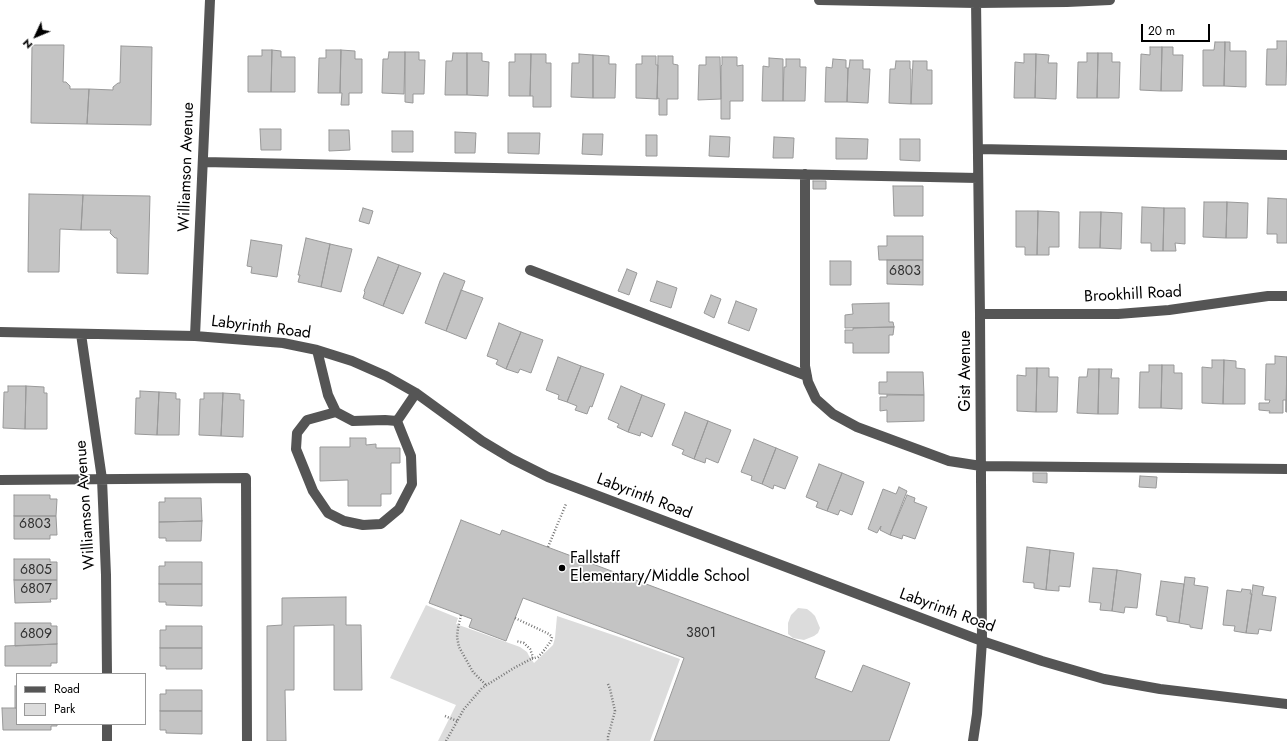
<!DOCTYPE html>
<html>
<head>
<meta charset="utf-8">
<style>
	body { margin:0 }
	#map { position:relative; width:1287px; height:741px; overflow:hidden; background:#fff; font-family:Jost,sans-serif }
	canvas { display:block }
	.legend { position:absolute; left:16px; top:673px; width:130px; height:52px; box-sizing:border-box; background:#fff; border:1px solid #999; margin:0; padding:5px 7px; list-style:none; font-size:12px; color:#000 }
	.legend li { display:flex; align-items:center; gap:8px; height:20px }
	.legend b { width:20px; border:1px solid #999 }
	.north { position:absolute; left:16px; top:16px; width:40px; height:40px; -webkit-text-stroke:3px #fff; paint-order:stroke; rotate:226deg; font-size:11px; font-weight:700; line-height:16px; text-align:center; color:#000 }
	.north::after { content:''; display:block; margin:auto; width:14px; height:18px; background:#000; clip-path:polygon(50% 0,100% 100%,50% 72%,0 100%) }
	.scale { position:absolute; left:1141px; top:24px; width:69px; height:18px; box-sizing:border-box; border:2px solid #000; border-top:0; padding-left:5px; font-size:12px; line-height:14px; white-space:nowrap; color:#000; -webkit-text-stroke:3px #fff; paint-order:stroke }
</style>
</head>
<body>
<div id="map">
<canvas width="1287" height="741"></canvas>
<ul class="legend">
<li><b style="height:5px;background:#555"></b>Road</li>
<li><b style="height:11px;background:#dcdcdc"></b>Park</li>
</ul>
<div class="north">N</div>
<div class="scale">20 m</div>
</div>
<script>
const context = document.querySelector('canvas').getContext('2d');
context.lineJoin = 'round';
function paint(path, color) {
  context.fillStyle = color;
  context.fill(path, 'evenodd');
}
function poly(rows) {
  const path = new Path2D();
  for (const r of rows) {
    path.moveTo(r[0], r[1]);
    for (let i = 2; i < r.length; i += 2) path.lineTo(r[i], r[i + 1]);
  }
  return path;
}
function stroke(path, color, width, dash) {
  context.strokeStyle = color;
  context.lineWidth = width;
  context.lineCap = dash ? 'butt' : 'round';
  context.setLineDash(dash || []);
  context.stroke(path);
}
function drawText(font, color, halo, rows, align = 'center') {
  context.font = font + ' Jost,sans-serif';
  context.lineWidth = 3.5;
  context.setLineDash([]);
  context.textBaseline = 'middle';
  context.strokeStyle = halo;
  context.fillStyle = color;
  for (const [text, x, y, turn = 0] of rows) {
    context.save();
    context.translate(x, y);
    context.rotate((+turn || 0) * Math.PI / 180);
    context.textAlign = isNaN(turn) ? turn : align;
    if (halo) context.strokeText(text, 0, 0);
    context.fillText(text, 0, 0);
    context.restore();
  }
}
const green = poly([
	[426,605,458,618,456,624,520,647,527,652,529,656,534,663,553,645,555,638,557,616,622,638,680,659,650,741,438,741,456,705,390,678],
	[798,608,807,609,811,612,815,616,820,628,818,633,814,636,804,640,793,638,788,634,788,623,791,615]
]);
const building = poly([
	[1277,41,1287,41,1286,85,1266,85,1267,49,1277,49,1277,41],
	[1215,42,1225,42,1224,86,1203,86,1203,50,1214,50,1215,42],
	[1225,42,1230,42,1230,51,1246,51,1246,87,1224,86,1225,42],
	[32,45,64,45,63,82,66,82,70,86,70,89,89,89,87,124,31,123,32,45],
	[121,46,152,47,151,125,87,124,89,89,113,90,113,87,118,83,120,83,121,46],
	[1150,47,1162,47,1161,91,1140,90,1141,54,1150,55,1150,47],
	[1162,47,1173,47,1173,55,1183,55,1182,91,1161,91,1162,47],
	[262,50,272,50,271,92,248,92,248,56,262,56,262,50],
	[272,50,281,51,281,57,295,57,295,92,271,92,272,50],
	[326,50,341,50,340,93,318,93,319,58,326,58,326,50],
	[341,50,355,51,355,59,362,59,362,93,349,93,349,105,341,105,342,93,340,93,341,50],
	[389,52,405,52,404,94,382,93,383,59,388,59,389,52],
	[405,52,419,52,419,60,425,60,424,94,413,94,413,103,405,102,405,52],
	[453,53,467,53,467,95,445,95,446,61,452,61,453,53],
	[467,53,482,53,482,61,489,62,488,96,467,95,467,53],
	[1087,53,1098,53,1097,98,1077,98,1078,62,1087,62,1087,53],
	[1098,53,1112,53,1112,62,1120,62,1119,98,1097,98,1098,53],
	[515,54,531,54,530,96,509,96,509,62,515,62,515,54],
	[531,54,546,54,546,63,551,63,551,107,533,107,533,96,530,96,531,54],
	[579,54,593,55,593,98,571,97,572,63,579,63,579,54],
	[1024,54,1036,54,1035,98,1014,98,1015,62,1024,63,1024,54],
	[1036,54,1049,55,1048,63,1057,63,1056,99,1035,98,1036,54],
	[593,55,609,56,609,64,616,64,615,98,593,98,593,55],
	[642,56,656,56,656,65,658,65,657,99,636,98,636,64,642,64,642,56],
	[658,56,673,56,673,64,678,65,678,99,667,99,667,115,659,115,659,98,657,99,658,56],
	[706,57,720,57,721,99,698,100,699,65,706,65,706,57],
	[722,57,737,57,737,66,743,65,743,101,730,101,730,119,721,119,721,66,722,65,722,57],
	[769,58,783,59,783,101,762,101,763,66,769,67,769,58],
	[786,59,800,59,800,67,806,67,805,101,783,101,784,67,786,67,786,59],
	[833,59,846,60,846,68,848,68,847,102,825,102,826,67,832,68,833,59],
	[850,60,863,60,863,69,870,69,868,103,847,102,848,68,849,68,850,60],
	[896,61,910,61,910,69,911,69,911,104,889,103,890,69,895,69,896,61],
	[913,61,927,61,927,70,932,70,932,104,911,104,913,61],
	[260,129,281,129,281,150,261,150,260,129],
	[329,130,349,130,350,150,329,151,329,130],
	[392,131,413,131,413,152,392,152,392,131],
	[455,132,476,133,475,153,455,153,455,132],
	[508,133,540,133,539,154,508,153,508,133],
	[583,134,603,134,602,155,582,154,583,134],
	[646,135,657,135,657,156,646,156,646,135],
	[710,136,730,137,729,157,709,156,710,136],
	[774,137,794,138,793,158,773,158,774,137],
	[836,138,868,139,867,159,836,159,836,138],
	[900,139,920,139,920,161,900,160,900,139],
	[813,181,826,181,826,189,813,189,813,181],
	[893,186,923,186,923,216,894,216,893,186],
	[29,194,83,195,81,230,60,229,59,272,28,272,29,194],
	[83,195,150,196,148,274,117,273,117,238,115,238,110,233,111,230,81,230,83,195],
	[1268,198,1287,199,1287,243,1277,243,1277,234,1267,234,1268,198],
	[1204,202,1227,202,1226,238,1203,237,1204,202],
	[1227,202,1248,203,1247,238,1226,238,1227,202],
	[1142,207,1164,208,1163,251,1151,251,1151,243,1141,243,1142,207],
	[363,208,373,211,369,224,359,221,363,208],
	[1164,208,1185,208,1185,244,1175,243,1176,251,1163,251,1164,208],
	[1016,211,1038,211,1037,255,1025,255,1025,247,1016,247,1016,211],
	[1038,211,1059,212,1059,247,1049,247,1049,255,1037,255,1038,211],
	[1080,212,1101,212,1100,248,1079,248,1080,212],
	[1101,212,1122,213,1121,249,1100,248,1101,212],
	[887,236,923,236,923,260,879,260,878,246,887,246,887,236],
	[306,238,330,244,321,287,298,282,300,275,298,275,306,238],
	[251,240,282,245,277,277,251,273,252,267,247,266,251,240],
	[330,244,352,249,341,292,321,287,330,244],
	[378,257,399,265,383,306,363,298,365,292,364,291,378,257],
	[887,260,923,260,923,285,887,284,887,260],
	[830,261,851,261,851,285,830,285,830,261],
	[399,265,421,273,403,314,383,306,399,265],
	[627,269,637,273,629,295,618,291,627,269],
	[444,273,465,281,446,331,425,323,440,281,444,273],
	[657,281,677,288,671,308,650,301,657,281],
	[461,290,483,298,466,339,446,331,461,290],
	[711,295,721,299,714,318,704,313,711,295],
	[736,301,757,309,749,331,728,323,736,301],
	[889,303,889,322,893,322,894,327,845,328,845,315,853,314,852,304,889,303],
	[499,323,521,332,506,369,496,364,498,360,487,356,499,323],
	[894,327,893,335,889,335,889,353,853,353,853,343,845,343,845,330,853,330,853,328,894,327],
	[521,332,543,340,531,373,520,369,518,373,506,369,521,332],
	[1275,356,1287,357,1286,412,1286,400,1283,400,1283,413,1269,413,1270,411,1259,410,1259,403,1269,403,1270,400,1265,400,1266,364,1275,364,1275,356],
	[558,357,581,366,567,402,558,399,559,395,546,390,558,357],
	[1287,357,1287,412,1286,412,1287,357],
	[1212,360,1224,360,1223,404,1202,403,1202,367,1212,368,1212,360],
	[1224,360,1236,361,1236,368,1245,369,1245,404,1223,404,1224,360],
	[1149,365,1162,365,1161,408,1139,408,1140,372,1149,372,1149,365],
	[1162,365,1174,365,1174,373,1182,373,1182,409,1161,408,1162,365],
	[581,366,604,374,592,407,590,406,587,414,575,410,577,406,567,402,581,366],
	[1026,368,1037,368,1036,412,1017,411,1017,375,1026,376,1026,368],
	[1037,368,1049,368,1049,377,1058,377,1057,412,1036,412,1037,368],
	[1088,369,1099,369,1098,414,1077,413,1079,377,1087,377,1088,369],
	[1099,369,1112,369,1111,378,1119,378,1118,414,1098,414,1099,369],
	[887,372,923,372,924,395,879,394,879,382,887,382,887,372],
	[8,386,26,386,25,429,3,428,4,392,8,392,8,386],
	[26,386,44,387,44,393,47,393,47,429,25,429,26,386],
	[621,386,642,395,628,432,617,427,619,424,608,419,621,386],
	[140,391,159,392,157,435,135,434,136,398,140,398,140,391],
	[159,392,176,393,176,399,180,399,179,435,157,435,159,392],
	[204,393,223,393,221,436,199,435,200,399,204,399,204,393],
	[223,393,240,394,240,400,244,400,243,437,221,436,223,393],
	[642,395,665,404,652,437,641,432,640,436,628,432,642,395],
	[887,395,924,395,924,421,887,422,887,410,880,411,880,397,887,397,887,395],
	[685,412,708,421,694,459,682,454,684,450,672,445,685,412],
	[708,421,731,430,718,463,706,458,705,463,694,459,708,421],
	[350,438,366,438,366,445,376,444,376,448,400,448,400,463,391,463,391,494,381,494,381,506,348,506,348,480,320,481,320,447,350,447,350,438],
	[754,439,776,448,762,484,751,480,752,476,741,472,754,439],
	[776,448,798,457,785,489,774,485,773,489,762,484,776,448],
	[819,464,842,473,827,511,816,507,818,502,806,497,819,464],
	[842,473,864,482,852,515,840,510,838,515,827,511,842,473],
	[1033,473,1047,473,1047,483,1033,482,1033,473],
	[1140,476,1157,477,1156,488,1139,487,1140,476],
	[899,487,907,491,890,535,880,530,881,526,877,533,868,529,883,489,896,494,899,487],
	[14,495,50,495,50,499,57,499,56,516,14,516,14,495],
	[907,495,915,498,914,502,927,507,915,539,903,535,902,539,890,535,907,495],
	[165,498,201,498,202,521,159,522,159,502,165,502,165,498],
	[14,516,56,516,57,535,50,535,50,539,14,539,14,516],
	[461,520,500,535,502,530,825,651,815,678,852,692,863,665,910,683,889,741,654,741,684,658,523,598,506,641,469,627,472,619,429,603,461,520],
	[202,521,201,541,166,541,166,538,159,538,159,522,202,521],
	[1027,547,1050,550,1046,590,1034,588,1034,583,1023,582,1027,547],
	[1050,550,1074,553,1070,587,1059,586,1059,591,1046,590,1050,550],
	[14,559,50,559,50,562,57,562,57,580,14,580,14,559],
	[165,562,202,562,202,584,159,584,159,566,165,566,165,562],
	[1093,568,1117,570,1112,611,1100,610,1101,603,1089,602,1093,568],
	[1117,570,1141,574,1137,608,1125,607,1124,613,1112,611,1117,570],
	[1185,577,1195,578,1194,585,1208,587,1202,629,1190,627,1190,625,1179,623,1185,577],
	[14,580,57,580,57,599,50,599,51,602,15,603,14,580],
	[1161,581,1184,584,1179,623,1167,621,1167,617,1156,615,1161,581],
	[159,584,202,584,202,606,166,605,166,602,159,602,159,584],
	[1253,585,1264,587,1262,595,1276,597,1271,631,1259,629,1258,634,1246,633,1253,585],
	[1242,589,1251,590,1250,594,1252,594,1246,633,1234,631,1235,626,1223,625,1227,590,1241,592,1242,589],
	[346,597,346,625,361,625,362,690,334,690,334,625,294,626,294,690,285,690,286,741,267,741,267,626,282,625,282,598,346,597],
	[15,623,51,623,51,626,57,626,57,644,15,646,15,623],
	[166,626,202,626,202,648,160,648,160,630,166,630,166,626],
	[57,644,57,663,51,663,51,666,5,666,5,646,57,644],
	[160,648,202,648,202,669,166,669,166,666,160,666,160,648],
	[15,686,17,686,17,708,15,708,15,686],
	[166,690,202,690,202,711,160,711,160,694,166,694,166,690],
	[2,708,17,708,17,724,57,724,57,726,51,726,51,730,3,730,2,708],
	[160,711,202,711,202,734,166,733,166,730,160,730,160,711]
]);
const path = poly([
	[548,547,566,504],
	[461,615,458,628,457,637,459,647,473,672,486,685],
	[515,618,549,634,552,637,551,641,542,653,538,657,531,659],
	[608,684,610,689,615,711,608,737,608,741],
	[445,716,457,721],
	[446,741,464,709,482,688,514,668,531,659,533,657,530,649,524,643,516,641]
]);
const minor = poly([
	[819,0,976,3,1067,2,1110,0],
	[978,149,1287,155],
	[203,162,978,178],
	[805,174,805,366,808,382,816,399,833,414,857,427,949,461,981,466,1287,469],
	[530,270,807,376],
	[980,314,1118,314,1169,310,1268,296,1287,296],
	[0,332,195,336,283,343,317,350,352,361,386,376,416,393,482,441,512,459,548,477,982,641,1042,661,1104,679,1160,689,1287,704],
	[81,334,102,479,106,575,107,674],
	[195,336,210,0],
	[317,350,328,395,336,412,353,421,385,420,397,421,416,393],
	[336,412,307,420,297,433,296,449,313,491,328,513,344,521,363,525,381,524,399,509,412,484,411,456,397,421],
	[0,480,246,478,247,741],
	[107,724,107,741],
	[973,741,977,714,982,641,980,314,976,0]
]);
const markers = [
	[562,568,4,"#000"]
];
const numberNames = [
	["6803",905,272],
	["6803",35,525],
	["6805",36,571],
	["6807",36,590],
	["3801",701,634],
	["6809",36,635]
];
const streetNames = [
	["Williamson Avenue",187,167,-88],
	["Brookhill Road",1133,295,-3],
	["Labyrinth Road",261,328,7],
	["Gist Avenue",966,371,-90],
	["Labyrinth Road",644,497,21],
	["Williamson Avenue",86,505,-94],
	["Labyrinth Road",947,611,20]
];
const poiNames = [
	["Fallstaff",570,559],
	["Elementary/Middle School",570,577]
];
paint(green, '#dcdcdc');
paint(building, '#c4c4c4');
stroke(building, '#999', 1);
stroke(path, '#777', 2.5, [1, 2]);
stroke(minor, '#555', 10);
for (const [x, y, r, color] of markers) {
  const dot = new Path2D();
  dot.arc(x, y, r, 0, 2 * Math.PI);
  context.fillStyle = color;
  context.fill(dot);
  stroke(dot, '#fff', 1.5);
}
drawText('14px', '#313131', null, numberNames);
drawText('16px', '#000', '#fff', streetNames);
drawText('16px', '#000', '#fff', poiNames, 'left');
</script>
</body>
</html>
